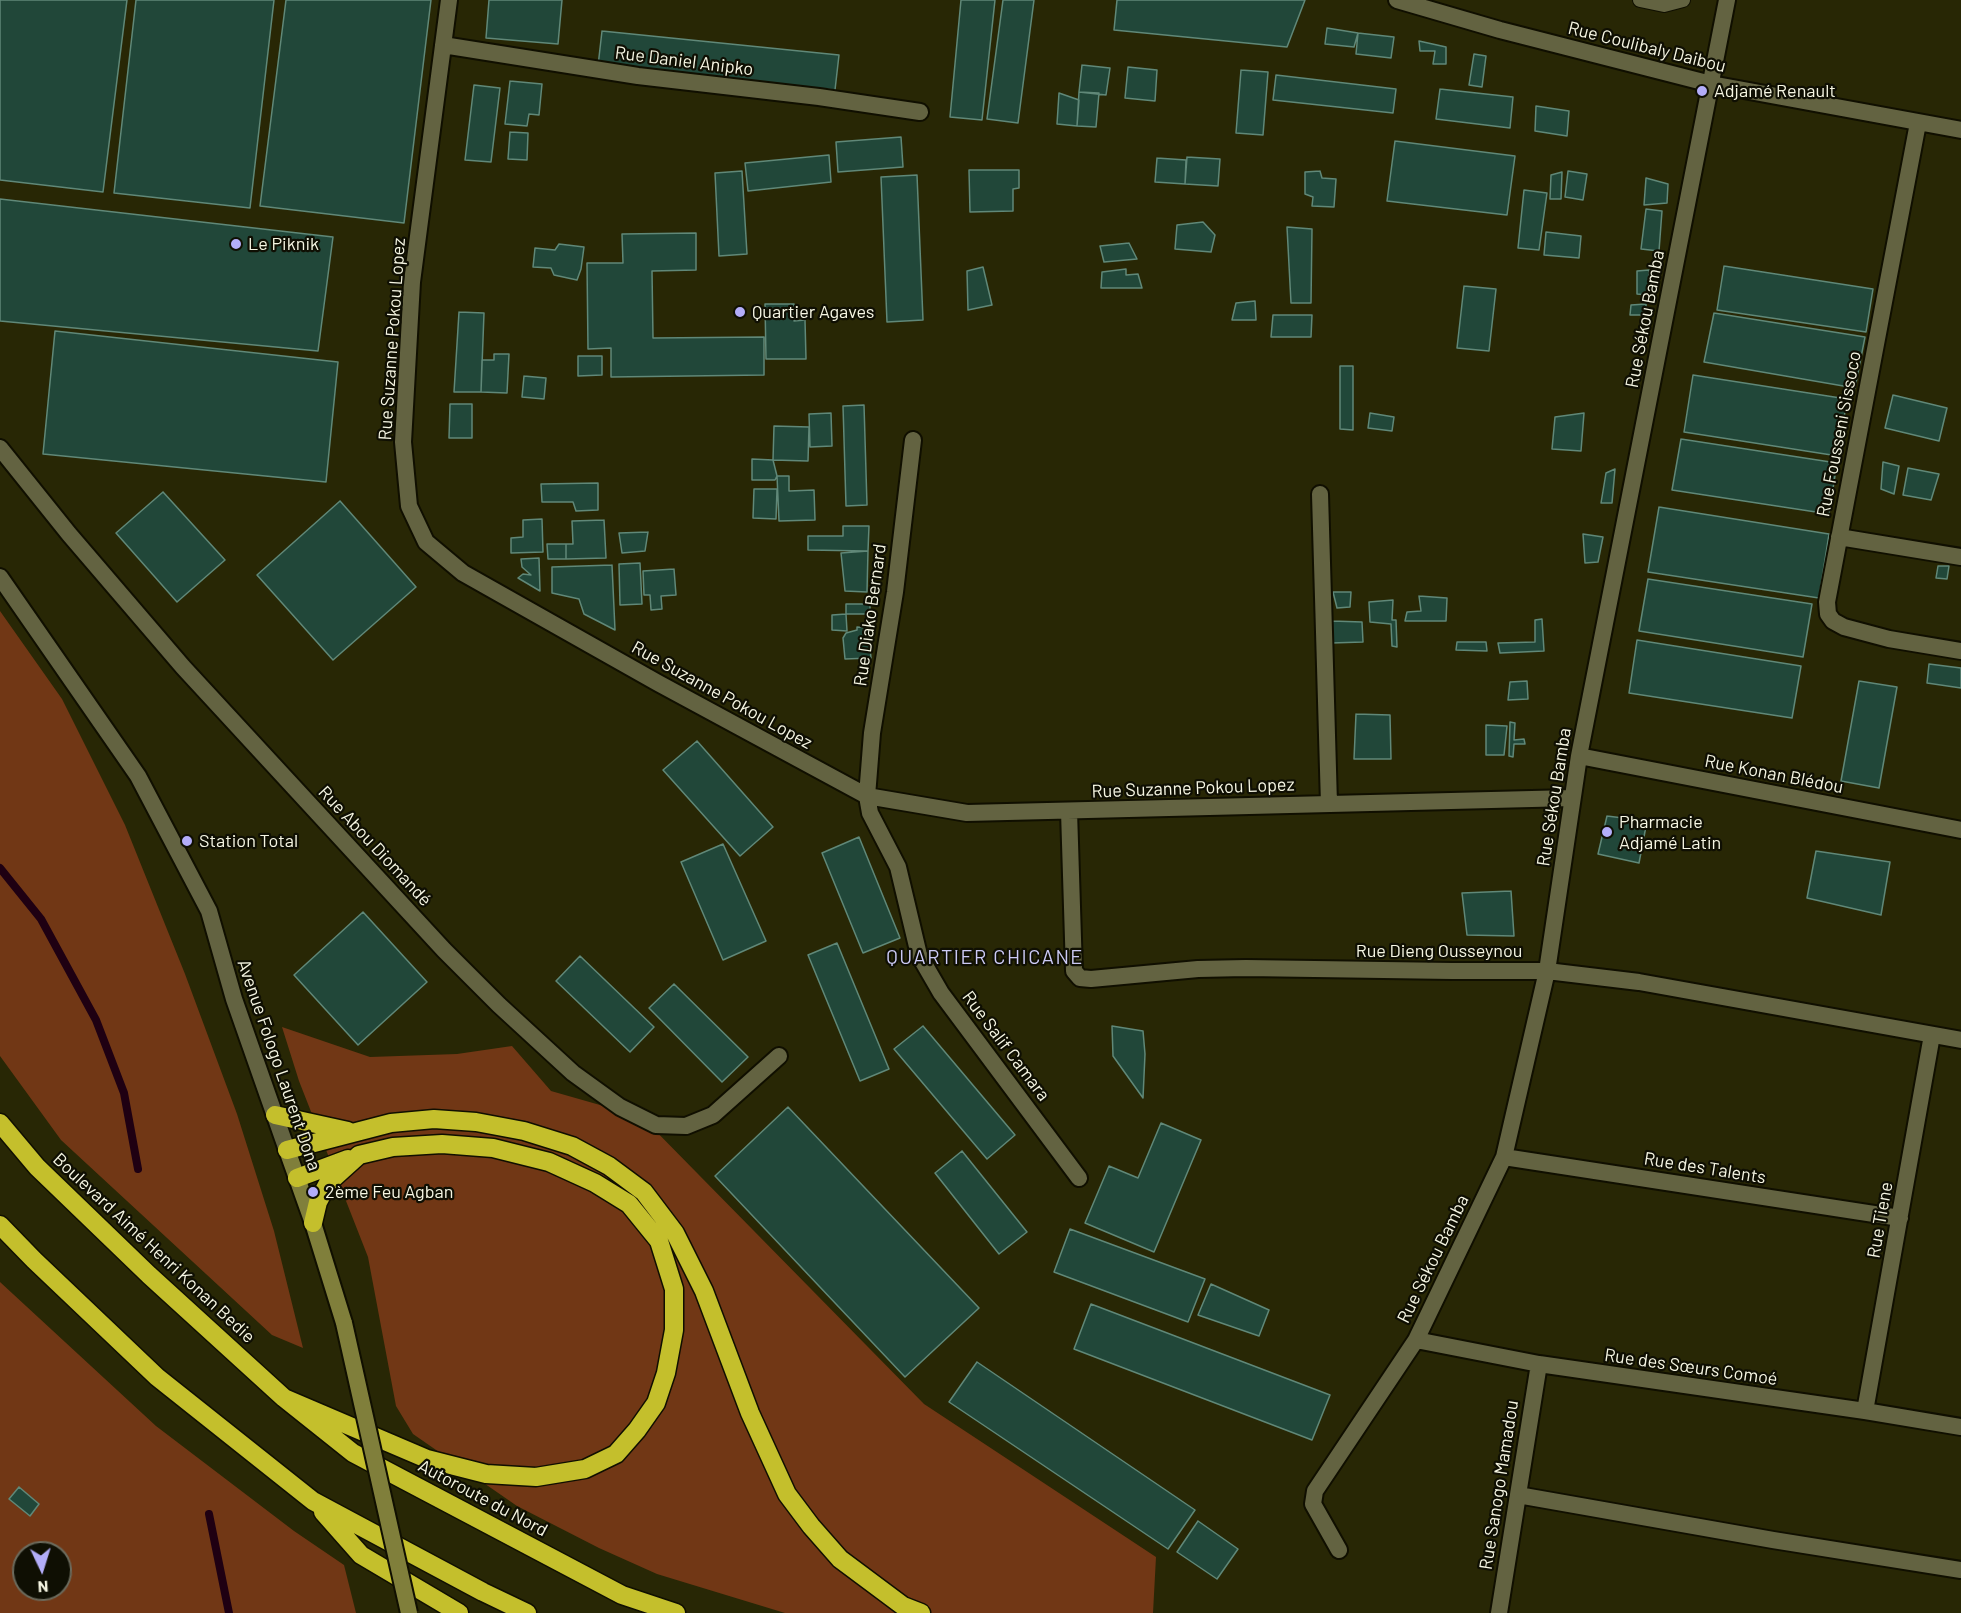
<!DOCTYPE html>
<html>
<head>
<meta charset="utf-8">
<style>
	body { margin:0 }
	#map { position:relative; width:1961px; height:1613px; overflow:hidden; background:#282705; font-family:Barlow,sans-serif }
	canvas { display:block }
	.north { position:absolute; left:12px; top:1541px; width:60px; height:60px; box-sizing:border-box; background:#0f0f03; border:2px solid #6b6b5d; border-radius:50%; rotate:176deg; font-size:16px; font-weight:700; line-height:24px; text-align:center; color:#f6f6e3 }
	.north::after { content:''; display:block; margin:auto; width:21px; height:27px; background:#b3adf9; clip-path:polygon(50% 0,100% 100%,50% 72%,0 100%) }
</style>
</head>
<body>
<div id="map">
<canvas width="1961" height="1613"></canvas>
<div class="north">N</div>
</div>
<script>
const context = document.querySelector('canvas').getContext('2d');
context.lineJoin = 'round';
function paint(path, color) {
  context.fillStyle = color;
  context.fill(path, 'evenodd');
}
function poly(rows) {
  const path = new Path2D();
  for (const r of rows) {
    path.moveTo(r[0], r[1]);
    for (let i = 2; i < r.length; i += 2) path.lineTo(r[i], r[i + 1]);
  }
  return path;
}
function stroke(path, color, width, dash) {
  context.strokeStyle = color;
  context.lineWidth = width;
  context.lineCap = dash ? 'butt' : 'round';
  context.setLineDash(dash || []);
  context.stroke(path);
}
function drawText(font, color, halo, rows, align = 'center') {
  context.font = font + ' Barlow,sans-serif';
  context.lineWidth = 4.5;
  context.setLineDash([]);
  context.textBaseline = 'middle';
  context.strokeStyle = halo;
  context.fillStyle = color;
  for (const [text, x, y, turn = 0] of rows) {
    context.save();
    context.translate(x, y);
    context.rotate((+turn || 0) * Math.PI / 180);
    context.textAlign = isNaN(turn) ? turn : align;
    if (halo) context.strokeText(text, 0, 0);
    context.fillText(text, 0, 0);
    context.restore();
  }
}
const green = poly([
	[0,611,62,699,125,825,185,974,237,1114,274,1231,303,1348,272,1335,61,1140,0,1056],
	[282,1027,370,1057,457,1054,512,1046,551,1091,642,1117,924,1404,1156,1557,1153,1613,785,1613,657,1574,599,1548,517,1506,413,1434,396,1406,368,1257,299,1081],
	[0,1282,156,1426,294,1531,344,1565,356,1613,0,1613],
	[24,1553,60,1553,60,1589,24,1589]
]);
const stream = poly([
	[0,868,41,919,96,1020,124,1093,138,1169],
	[209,1514,229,1613]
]);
const building = poly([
	[0,0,127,0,103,192,0,180,0,0],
	[136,0,274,0,250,208,114,193,136,0],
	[286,0,431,0,404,223,260,206,286,0],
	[489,0,562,0,558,44,486,38,489,0],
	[961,0,995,0,982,120,950,117,961,0],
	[1003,0,1034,0,1018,123,987,119,1003,0],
	[1117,0,1305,0,1287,47,1114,30,1117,0],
	[1327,28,1358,33,1354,47,1325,44,1327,28],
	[602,31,839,55,835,90,598,66,602,31],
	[1358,33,1394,37,1391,58,1356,54,1358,33],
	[1419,41,1446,47,1446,64,1433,64,1435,51,1420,51,1419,41],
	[1474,54,1486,56,1482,87,1469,85,1474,54],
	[1082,65,1110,68,1106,95,1079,92,1082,65],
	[1128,67,1157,70,1155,101,1125,98,1128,67],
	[1241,70,1268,72,1263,135,1236,133,1241,70],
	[1276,75,1396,89,1393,113,1273,100,1276,75],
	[510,81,542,84,539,115,529,114,527,126,505,124,510,81],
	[474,85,500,88,491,162,465,160,474,85],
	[1440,89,1513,97,1510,128,1436,119,1440,89],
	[1079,92,1099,93,1096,127,1077,126,1079,92],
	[1059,93,1079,100,1077,126,1057,124,1059,93],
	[1536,106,1569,111,1567,136,1535,131,1536,106],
	[510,132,528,133,527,160,508,159,510,132],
	[901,137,903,167,838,172,836,142,901,137],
	[1395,141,1515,156,1507,215,1387,201,1395,141],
	[829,155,831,182,748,191,745,163,829,155],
	[1187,157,1220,159,1218,186,1185,184,1187,157],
	[1157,158,1186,160,1185,184,1155,182,1157,158],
	[969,170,1019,170,1019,188,1013,189,1013,211,970,212,969,170],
	[742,171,747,254,719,256,715,173,742,171],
	[1320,171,1322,178,1336,179,1334,207,1312,206,1313,197,1305,194,1305,172,1320,171],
	[1568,171,1587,174,1583,200,1565,197,1568,171],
	[1562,172,1561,199,1550,199,1551,175,1562,172],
	[917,175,923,320,887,322,881,177,917,175],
	[1646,178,1668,184,1667,203,1644,205,1646,178],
	[1524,190,1547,193,1539,250,1518,248,1524,190],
	[0,199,333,237,318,351,0,321,0,199],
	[1646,209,1662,211,1659,251,1641,249,1646,209],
	[1203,222,1215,235,1211,252,1175,249,1177,225,1203,222],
	[1287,227,1312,229,1311,303,1291,303,1287,227],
	[1546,232,1581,236,1579,258,1544,255,1546,232],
	[696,233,696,270,652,271,653,338,764,337,764,375,611,377,611,348,588,349,587,263,623,263,622,234,696,233],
	[1129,243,1137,259,1104,262,1100,246,1129,243],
	[559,244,584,247,581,269,577,280,554,275,551,268,533,267,535,248,555,250,559,244],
	[1724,266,1873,289,1866,332,1717,310,1724,266],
	[983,267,992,305,968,310,967,271,983,267],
	[1126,269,1126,275,1138,274,1142,288,1101,288,1102,272,1126,269],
	[1649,270,1649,295,1637,294,1637,271,1649,270],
	[1464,286,1496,289,1489,351,1457,348,1464,286],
	[1255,301,1256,320,1232,320,1236,303,1255,301],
	[765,304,794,304,794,321,805,320,806,359,766,359,765,304],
	[1646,304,1646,315,1630,315,1631,305,1646,304],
	[459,312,484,313,481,392,454,392,459,312],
	[1714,313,1865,337,1855,388,1704,362,1714,313],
	[1273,315,1312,315,1311,337,1271,337,1273,315],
	[55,331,338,362,326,482,43,454,55,331],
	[494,354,509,354,507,393,481,392,482,360,494,360,494,354],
	[578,356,602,356,602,375,578,376,578,356],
	[1340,366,1353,366,1353,430,1340,429,1340,366],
	[1693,375,1847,399,1838,456,1684,432,1693,375],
	[524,376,546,378,544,399,522,397,524,376],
	[1893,395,1947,408,1939,441,1885,428,1893,395],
	[450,404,472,404,472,438,449,438,450,404],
	[864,405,867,505,846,506,843,406,864,405],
	[831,413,832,446,810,447,809,414,831,413],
	[1370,413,1394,417,1392,431,1368,428,1370,413],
	[1584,413,1581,451,1552,449,1555,417,1584,413],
	[774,426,809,427,808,461,773,460,774,426],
	[1681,439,1837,463,1829,514,1672,490,1681,439],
	[752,459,773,460,777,476,775,480,752,480,752,459],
	[1883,462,1899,466,1894,494,1881,489,1883,462],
	[1908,468,1939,474,1931,500,1903,495,1908,468],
	[1615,469,1612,503,1601,503,1606,473,1615,469],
	[777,476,789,476,789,491,814,490,815,520,779,521,777,476],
	[598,483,598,510,576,511,573,502,542,502,541,484,598,483],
	[754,489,777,489,776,519,753,518,754,489],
	[163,492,225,560,177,602,116,533,163,492],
	[340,501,416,587,333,660,257,575,340,501],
	[1659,507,1829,534,1819,598,1648,572,1659,507],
	[542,519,543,552,511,553,511,538,523,537,523,520,542,519],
	[604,520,606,558,566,559,566,544,573,544,572,521,604,520],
	[843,526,869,526,868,551,808,550,808,536,843,536,843,526],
	[648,532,645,551,622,553,619,533,648,532],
	[1583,534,1603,537,1598,562,1585,563,1583,534],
	[547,544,566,544,566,559,548,559,547,544],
	[868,551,867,592,845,591,841,553,868,551],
	[539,558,540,591,518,578,523,574,531,575,522,567,521,559,539,558],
	[640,563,642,604,620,605,619,564,640,563],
	[612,565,615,630,584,614,579,599,552,593,552,567,612,565],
	[1938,566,1949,566,1947,579,1936,578,1938,566],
	[674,569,676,595,661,596,662,609,651,610,650,595,644,595,643,571,674,569],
	[1648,579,1812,604,1803,657,1639,631,1648,579],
	[1333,592,1351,592,1350,607,1337,608,1333,592],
	[1419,596,1447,598,1446,621,1405,621,1407,612,1421,611,1419,596],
	[1393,600,1392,620,1396,620,1397,647,1392,646,1391,624,1370,622,1369,602,1393,600],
	[846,604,870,604,870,614,846,614,846,604],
	[846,614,847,631,832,630,832,615,846,614],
	[1542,619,1544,651,1500,653,1498,643,1535,642,1535,620,1542,619],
	[1332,621,1362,622,1363,642,1331,643,1332,621],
	[857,627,868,628,871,658,845,659,843,638,846,633,857,630,857,627],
	[1637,640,1801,666,1792,718,1629,693,1637,640],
	[1457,642,1486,642,1487,651,1456,650,1457,642],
	[1929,664,1961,668,1961,688,1927,683,1929,664],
	[1527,681,1528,699,1508,700,1510,682,1527,681],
	[1859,681,1897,687,1879,788,1841,781,1859,681],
	[1356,714,1390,715,1391,759,1354,759,1356,714],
	[1510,722,1515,723,1514,740,1524,739,1525,744,1514,744,1513,757,1509,756,1510,722],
	[1486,725,1507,726,1504,755,1486,755,1486,725],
	[697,741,773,827,740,856,663,770,697,741],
	[1607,816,1647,821,1639,863,1598,854,1607,816],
	[859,837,900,938,863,953,822,853,859,837],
	[723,844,766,941,723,960,681,862,723,844],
	[1816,851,1890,862,1881,915,1807,898,1816,851],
	[1511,891,1514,936,1467,935,1462,893,1511,891],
	[363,912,427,982,358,1045,294,975,363,912],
	[837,943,889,1069,860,1081,808,955,837,943],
	[580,956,654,1027,630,1052,556,981,580,956],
	[674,984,748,1057,722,1082,649,1008,674,984],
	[923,1026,1015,1135,987,1159,894,1049,923,1026],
	[1112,1026,1143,1031,1145,1054,1143,1098,1113,1056,1112,1026],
	[788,1107,979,1308,905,1377,715,1176,788,1107],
	[1161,1123,1201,1140,1154,1252,1085,1223,1109,1166,1138,1178,1161,1123],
	[962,1151,1027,1232,999,1254,935,1173,962,1151],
	[1070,1229,1205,1279,1188,1322,1054,1272,1070,1229],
	[1211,1284,1269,1310,1259,1336,1198,1315,1211,1284],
	[1091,1304,1330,1395,1312,1440,1074,1349,1091,1304],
	[977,1362,1195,1510,1168,1549,949,1402,977,1362],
	[19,1487,39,1504,30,1516,9,1499,19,1487],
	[1198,1521,1238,1549,1217,1579,1177,1552,1198,1521]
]);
const service = poly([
	[1640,0,1664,5,1683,0]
]);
const minor = poly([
	[449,0,412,282,403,442,409,506,426,542,463,573,658,683,867,796,967,813,1572,798],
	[1397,0,1500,30,1711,84,1961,130],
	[443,45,638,76,819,97,920,112],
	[1918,123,1827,602,1828,614,1833,621,1844,627,1889,639,1961,651],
	[913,440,895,592,872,733,867,796,870,813,898,867,919,955,941,993,1079,1178],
	[0,448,69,534,183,667,444,950,499,1005,573,1073,620,1107,656,1125,686,1126,713,1115,779,1056],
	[1320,494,1329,804],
	[1839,537,1961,557],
	[1579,756,1961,830],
	[1069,811,1074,971,1080,978,1091,979,1198,969,1246,968,1452,971,1547,971,1639,982,1961,1040],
	[1504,1157,1900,1218],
	[1416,1340,1539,1364,1865,1411,1961,1427],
	[1865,1411,1932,1035],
	[1518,1495,1773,1540,1961,1570],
	[1339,1550,1313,1504,1315,1491,1416,1340,1504,1157,1547,971,1579,756,1727,0],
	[1499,1613,1539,1364]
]);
const tertiary = poly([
	[0,577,138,776,209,911,234,999,287,1150]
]);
const secondary = poly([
	[287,1150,313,1223,344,1323]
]);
const motorway = poly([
	[275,1115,348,1131],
	[0,1123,37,1167,149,1275,284,1398,353,1453,622,1595,676,1613],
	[287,1150,391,1123,434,1119,476,1122,524,1131,572,1146,609,1166,644,1192,675,1233,704,1291,750,1413,787,1494,811,1526,840,1559,903,1606,921,1613],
	[297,1178,348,1159],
	[0,1225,34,1260,157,1377,313,1501,483,1592,527,1613],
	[284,1398,427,1459,486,1474,536,1477,585,1469,616,1454,637,1430,656,1403,666,1373,674,1330,674,1289,659,1241,629,1204,595,1183,549,1162,493,1148,442,1144,393,1147,359,1155,328,1183,318,1202,313,1223],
	[323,1512,361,1555,459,1613]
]);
const secondaryBridge = poly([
	[344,1323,409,1613]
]);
const markers = [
	[1702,91,6,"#b3adf9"],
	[236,244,6,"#b3adf9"],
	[740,312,6,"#b3adf9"],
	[1607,832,6,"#b3adf9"],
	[187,841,6,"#b3adf9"],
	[313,1192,6,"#b3adf9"]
];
const streetNames = [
	["Rue Coulibaly Daibou",1647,47,14],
	["Rue Daniel Anipko",684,61,7],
	["Rue Sékou Bamba",1645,319,-79],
	["Rue Suzanne Pokou Lopez",392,339,-86],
	["Rue Fousseni Sissoco",1839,434,-79],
	["Rue Diako Bernard",870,615,-82],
	["Rue Suzanne Pokou Lopez",722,695,29],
	["Rue Konan Blédou",1774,774,11],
	["Rue Suzanne Pokou Lopez",1193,788,-2],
	["Rue Sékou Bamba",1554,797,-81],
	["Rue Abou Diomandé",375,846,47],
	["Rue Dieng Ousseynou",1439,951],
	["Rue Salif Camara",1006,1046,53],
	["Avenue Fologo Laurent Dona",279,1065,71],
	["Rue des Talents",1705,1168,9],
	["Rue Tiene",1880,1220,-80],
	["Boulevard Aimé Henri Konan Bedie",154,1248,43],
	["Rue Sékou Bamba",1433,1259,-64],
	["Rue des Sœurs Comoé",1691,1367,8],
	["Rue Sanogo Mamadou",1499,1485,-81],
	["Autoroute du Nord",483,1498,28]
];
const poiNames = [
	["Adjamé Renault",1714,91],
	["Le Piknik",248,244],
	["Quartier Agaves",752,312],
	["Pharmacie",1619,822],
	["Adjamé Latin",1619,843],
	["Station Total",199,841],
	["2ème Feu Agban",325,1192]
];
const neighbourhoodNames = [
	["QUARTIER CHICANE",985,957]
];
paint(green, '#713715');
stroke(stream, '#1f0012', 8);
paint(building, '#214739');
stroke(building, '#608878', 1.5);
stroke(service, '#100f00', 16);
stroke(minor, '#100f00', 20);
stroke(tertiary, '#100f00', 20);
stroke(secondary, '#100f00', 20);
stroke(motorway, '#100f00', 21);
stroke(service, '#636341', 14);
stroke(minor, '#636341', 16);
stroke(tertiary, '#636341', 16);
stroke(secondary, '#807f3b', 16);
stroke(motorway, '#c4bf2c', 18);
stroke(secondaryBridge, '#100f00', 20, []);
stroke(secondaryBridge, '#807f3b', 16);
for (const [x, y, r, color] of markers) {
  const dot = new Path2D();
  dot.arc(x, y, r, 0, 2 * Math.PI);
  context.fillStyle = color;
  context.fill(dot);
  stroke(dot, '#0f0f03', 2);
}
drawText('18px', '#f6f6e3', '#0f0f03', streetNames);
drawText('18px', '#f6f6e3', '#0f0f03', poiNames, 'left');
context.letterSpacing = '1.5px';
drawText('20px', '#cccaf5', '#0f0f03', neighbourhoodNames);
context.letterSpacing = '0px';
</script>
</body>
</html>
